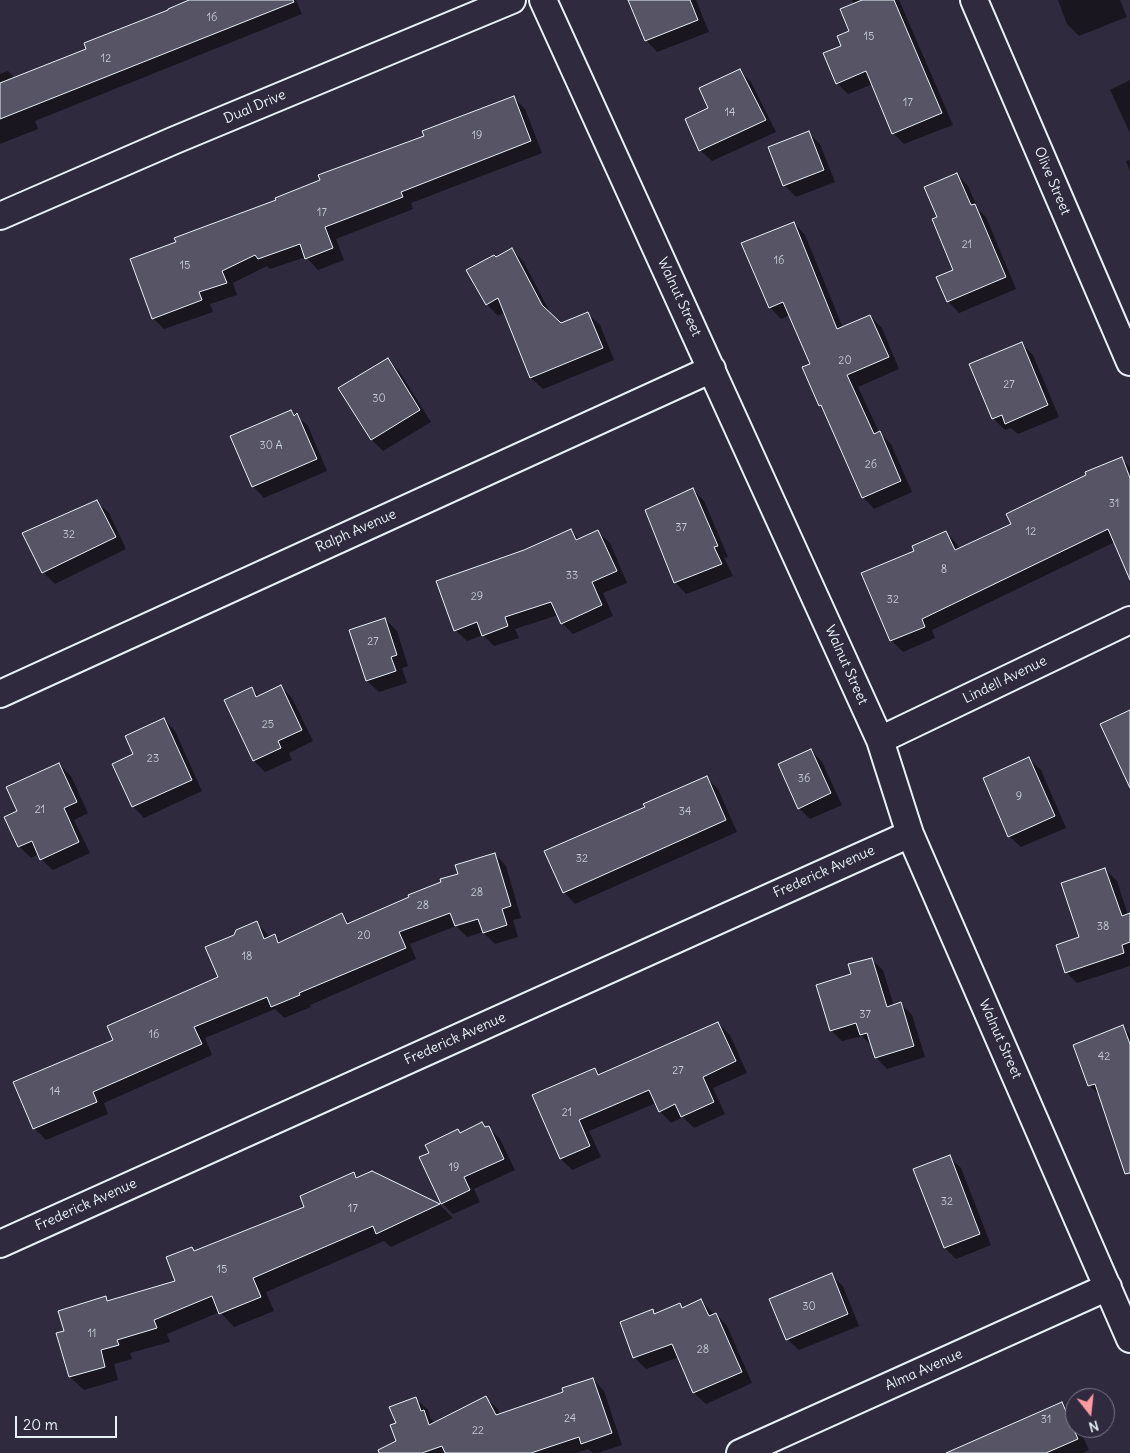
<!DOCTYPE html>
<html>
<head>
<meta charset="utf-8">
<style>
	body { margin:0 }
	#map { position:relative; width:1130px; height:1453px; overflow:hidden; background:#2f2a3d; font-family:Delius,sans-serif }
	canvas { display:block }
	.north { position:absolute; left:1065px; top:1388px; width:50px; height:50px; box-sizing:border-box; background:#2f2a3d; border:1px solid #797a88; border-radius:50%; rotate:164deg; font-size:14px; font-weight:700; line-height:20px; text-align:center; color:#e8f1f8 }
	.north::after { content:''; display:block; margin:auto; width:18px; height:22px; background:#ff9aa2; clip-path:polygon(50% 0,100% 100%,50% 72%,0 100%) }
	.scale { position:absolute; left:15px; top:1416px; width:102px; height:22px; box-sizing:border-box; border:2px solid #e8f1f8; border-top:0; padding-left:6px; font-size:15px; line-height:18px; white-space:nowrap; color:#e8f1f8; -webkit-text-stroke:4px #2f2a3d; paint-order:stroke }
</style>
</head>
<body>
<div id="map">
<canvas width="1130" height="1453"></canvas>
<div class="north">N</div>
<div class="scale">20 m</div>
</div>
<script>
const context = document.querySelector('canvas').getContext('2d');
context.lineJoin = 'round';
function paint(path, color) {
  context.fillStyle = color;
  context.fill(path, 'evenodd');
}
function poly(rows) {
  const path = new Path2D();
  for (const r of rows) {
    path.moveTo(r[0], r[1]);
    for (let i = 2; i < r.length; i += 2) path.lineTo(r[i], r[i + 1]);
  }
  return path;
}
function stroke(path, color, width, dash) {
  context.strokeStyle = color;
  context.lineWidth = width;
  context.lineCap = dash ? 'butt' : 'round';
  context.setLineDash(dash || []);
  context.stroke(path);
}
function drawText(font, color, halo, rows, align = 'center') {
  context.font = font + ' Delius,sans-serif';
  context.lineWidth = 4;
  context.setLineDash([]);
  context.textBaseline = 'middle';
  context.strokeStyle = halo;
  context.fillStyle = color;
  for (const [text, x, y, turn = 0] of rows) {
    context.save();
    context.translate(x, y);
    context.rotate((+turn || 0) * Math.PI / 180);
    context.textAlign = isNaN(turn) ? turn : align;
    if (halo) context.strokeText(text, 0, 0);
    context.fillText(text, 0, 0);
    context.restore();
  }
}
const shadow = poly([
	[188,0,296,0,302,14,35,121,38,129,0,144,0,74,8,71,15,78,87,50,189,2],
	[645,0,696,0,709,32,657,52,646,40],
	[852,0,899,0,900,2,953,125,904,144,893,133,873,84,848,94,837,83,843,47,851,32,854,5],
	[1058,0,1120,0,1127,17,1079,36,1067,24],
	[740,71,751,82,776,132,712,161,700,150,710,108],
	[1130,80,1130,133,1110,90],
	[513,97,525,109,542,153,411,203,413,209,336,239,344,260,318,270,306,257,270,269,267,266,233,283,237,295,210,304,213,312,164,329,153,318,178,242,278,201],
	[809,133,820,144,835,182,796,197,784,185],
	[1130,160,1130,171,1126,161],
	[957,174,968,186,978,209,986,217,1016,289,959,313,948,301,954,271,939,218],
	[794,223,805,235,843,328,870,316,882,328,899,369,858,387,879,432,891,444,912,492,874,509,863,497,824,409,821,405,804,368,811,365,790,315,781,319,770,307],
	[511,249,523,261,552,316,561,324,588,314,600,325,614,360,543,389,531,378,505,312,498,316,487,304,496,258],
	[1022,344,1033,355,1059,417,1018,434,1011,428,1005,430,993,418],
	[388,360,399,371,431,422,383,451,372,440,340,389],
	[291,411,308,426,327,471,264,498,253,486],
	[1121,458,1130,467,1130,546,1117,541,932,630,935,638,903,652,891,640,916,551,946,532,957,544,960,549,1013,525],
	[693,489,704,501,728,557,724,558,733,576,686,594,675,582],
	[97,502,109,513,126,549,55,584,43,572],
	[570,530,580,540,598,532,610,543,627,583,603,593,613,616,573,634,562,623,558,615,515,629,519,638,494,646,483,635,467,641,455,630,524,551],
	[385,619,397,631,408,666,402,668,407,683,379,692,367,681],
	[281,687,292,698,313,741,289,753,292,760,265,772,254,761,225,701,251,688,260,697],
	[164,719,175,731,202,791,144,818,133,806,135,755],
	[811,750,822,762,842,805,810,819,799,808],
	[1029,759,1041,770,1066,828,1021,847,1009,836],
	[59,764,71,776,88,813,74,820,90,853,53,870,41,859,39,854,31,858,19,846,19,812],
	[707,778,718,789,737,832,575,904,564,892,646,807],
	[495,854,506,866,521,918,513,920,518,937,495,944,483,932,467,937,456,926,410,944,416,959,310,1005,311,1007,284,1018,275,1009,205,1038,212,1055,104,1103,108,1114,46,1140,34,1128,15,1083,114,1041,219,978,235,936,257,923,270,937,274,935,281,943,342,915,351,924,459,875],
	[1105,869,1117,881,1128,915,1130,915,1130,966,1077,983,1066,972,1080,938],
	[871,959,883,970,894,1006,901,1004,912,1015,925,1057,887,1069,876,1057,873,1047,862,1036,842,1041,831,1030,852,975],
	[718,1023,730,1035,747,1073,713,1088,725,1114,694,1128,683,1117,671,1123,660,1111,656,1103,589,1131,601,1157,572,1170,561,1159,533,1095,595,1069,601,1075],
	[1123,1027,1130,1034,1130,1153,1100,1096,1089,1085],
	[482,1123,486,1128,488,1127,500,1139,515,1170,474,1189,480,1202,453,1214,442,1203,458,1131,461,1133],
	[949,1157,961,1168,991,1245,956,1259,945,1248,915,1170],
	[372,1172,440,1205,453,1218,391,1247,384,1241,266,1292,274,1311,234,1327,220,1312,167,1334,170,1342,130,1353,132,1359,114,1364,118,1380,84,1390,70,1377,65,1332,105,1298,110,1302,177,1282,192,1248,195,1252,306,1208,353,1174,358,1178],
	[831,1275,843,1286,859,1326,799,1350,787,1339],
	[701,1300,714,1315,716,1314,727,1326,752,1383,706,1404,694,1393,679,1357,646,1369,634,1357,652,1311,656,1315,680,1305,683,1308],
	[593,1379,604,1391,622,1445,598,1453,593,1453,588,1449,576,1453,380,1453,397,1442,398,1423,416,1399,428,1410,430,1418,435,1423,486,1398,498,1409,500,1415,565,1393],
	[1062,1403,1074,1415,1075,1428,1079,1428,1089,1450,1083,1453,989,1453]
]);
const building = poly([
	[189,0,293,0,294,2,0,119,0,83,86,49,84,43,168,10,168,9,189,0],
	[628,0,690,0,698,20,645,41,628,0],
	[862,0,894,0,942,113,892,134,866,71,836,84,823,53,841,46,837,36,849,31,840,9,862,0],
	[740,69,766,120,699,151,685,119,708,108,699,88,740,69],
	[514,96,531,141,401,192,403,197,325,227,333,248,305,259,300,244,258,259,255,255,222,271,227,283,199,292,202,300,152,319,130,259,176,242,174,238,276,200,275,198,320,180,318,175,424,136,422,131,514,96],
	[809,131,824,170,783,186,768,147,809,131],
	[957,173,971,205,975,204,1006,277,947,302,936,277,953,270,932,219,937,217,924,187,957,173],
	[794,222,837,329,870,315,889,357,847,375,874,434,880,431,901,481,862,498,821,405,819,406,802,367,810,364,783,302,769,308,741,243,794,222],
	[512,248,542,305,561,323,588,312,603,348,530,378,498,298,486,305,466,270,494,255,496,257,512,248],
	[1022,342,1048,405,1005,424,1002,415,992,419,969,364,1022,342],
	[388,358,420,410,371,440,338,388,388,358],
	[291,410,294,416,297,413,317,459,252,487,230,436,291,410],
	[1122,457,1130,478,1130,580,1108,529,922,619,925,627,890,641,861,573,914,551,912,546,946,531,955,550,1011,524,1006,514,1086,475,1085,472,1122,457],
	[693,488,718,546,714,547,722,564,674,583,645,510,693,488],
	[97,500,116,537,42,573,22,533,97,500],
	[571,529,576,540,598,530,617,571,592,582,602,605,561,624,551,602,505,617,508,626,482,636,477,622,454,631,436,581,524,550,571,529],
	[385,618,397,655,391,657,396,671,366,681,349,630,385,618],
	[281,685,302,730,278,741,281,748,253,761,224,700,252,687,256,697,281,685],
	[1130,710,1130,788,1100,724,1130,710],
	[164,718,192,780,132,807,112,764,133,754,125,736,164,718],
	[811,749,831,793,798,809,778,764,811,749],
	[1029,757,1055,816,1008,837,983,778,1029,757],
	[59,763,77,802,64,808,79,842,40,860,32,841,18,847,4,817,17,811,6,787,59,763],
	[707,776,726,820,563,893,544,851,645,807,643,804,707,776],
	[495,853,511,906,502,909,507,925,483,933,478,919,455,926,450,913,399,932,406,948,299,993,300,995,271,1007,267,997,194,1027,202,1044,93,1092,97,1102,33,1129,13,1082,113,1040,107,1026,218,977,205,947,234,935,236,930,257,921,264,939,275,934,278,943,342,913,347,924,409,897,408,895,441,882,440,879,458,874,455,865,495,853],
	[1105,868,1122,916,1130,913,1130,942,1122,945,1124,953,1065,973,1056,945,1079,937,1061,883,1105,868],
	[872,958,887,1007,901,1002,914,1046,875,1058,867,1033,860,1035,856,1023,830,1031,816,985,851,974,848,964,872,958],
	[718,1022,736,1061,703,1077,714,1102,681,1117,675,1104,659,1112,649,1090,579,1120,590,1146,560,1159,532,1095,595,1068,598,1075,718,1022],
	[1123,1025,1130,1044,1130,1173,1125,1174,1095,1084,1088,1086,1073,1045,1123,1025],
	[482,1122,485,1127,489,1126,504,1159,464,1177,470,1190,441,1204,419,1157,429,1153,425,1145,458,1129,460,1133,482,1122],
	[950,1155,980,1234,944,1248,913,1169,950,1155],
	[372,1171,440,1204,376,1234,373,1226,253,1278,261,1297,219,1314,212,1296,154,1320,157,1328,117,1340,119,1345,101,1350,105,1367,69,1377,56,1333,64,1331,58,1311,106,1296,107,1301,175,1281,166,1257,192,1247,194,1251,304,1207,300,1196,354,1172,356,1178,372,1171],
	[832,1273,848,1314,786,1340,769,1299,832,1273],
	[701,1299,709,1316,716,1313,742,1372,693,1393,672,1344,633,1358,620,1322,653,1309,654,1314,680,1303,682,1308,701,1299],
	[593,1378,612,1433,581,1444,579,1437,531,1453,445,1453,442,1446,422,1453,379,1453,378,1450,396,1441,390,1425,396,1423,389,1407,416,1397,421,1411,424,1410,429,1425,486,1396,496,1415,563,1392,562,1388,593,1378],
	[1062,1402,1078,1439,1046,1453,946,1453,1062,1402]
]);
const street = poly([
	[543,0,880,740,910,834,1130,1339],
	[974,0,1130,362],
	[0,216,175,140,512,0],
	[0,694,712,369],
	[880,740,1130,620],
	[0,1244,910,834],
	[740,1453,1108,1287]
]);
const numberNames = [
	["16",212,18],
	["15",869,37],
	["12",106,59],
	["17",908,103],
	["14",730,113],
	["19",477,136],
	["17",322,213],
	["21",967,245],
	["16",779,261],
	["15",185,266],
	["20",845,361],
	["27",1009,385],
	["30",379,399],
	["30 A",271,446],
	["26",871,465],
	["31",1114,504],
	["37",681,528],
	["12",1031,532],
	["32",69,535],
	["8",944,570],
	["33",572,576],
	["29",477,597],
	["32",893,600],
	["27",373,642],
	["25",268,725],
	["23",153,759],
	["36",804,779],
	["9",1019,797],
	["21",40,810],
	["34",685,812],
	["32",582,859],
	["28",477,893],
	["28",423,906],
	["38",1103,927],
	["20",364,936],
	["18",247,957],
	["37",865,1015],
	["16",154,1035],
	["42",1104,1057],
	["27",678,1071],
	["14",55,1092],
	["21",567,1113],
	["19",454,1168],
	["32",947,1202],
	["17",353,1209],
	["15",222,1270],
	["30",809,1307],
	["11",92,1334],
	["28",703,1350],
	["24",570,1419],
	["31",1046,1420],
	["22",478,1431]
];
const streetNames = [
	["Dual Drive",255,107,-23],
	["Olive Street",1052,181,67],
	["Walnut Street",679,297,65],
	["Ralph Avenue",356,531,-24],
	["Walnut Street",846,665,66],
	["Lindell Avenue",1005,680,-26],
	["Frederick Avenue",824,872,-24],
	["Frederick Avenue",455,1039,-24],
	["Walnut Street",1000,1039,66],
	["Frederick Avenue",86,1205,-24],
	["Alma Avenue",924,1370,-24]
];
paint(shadow, '#0007');
paint(building, '#575565');
stroke(building, '#e8f1f8', 1);
stroke(street, '#e8f1f8', 30);
stroke(street, '#2f2a3d', 26);
drawText('11px', '#c4cad3', null, numberNames);
drawText('14px', '#e8f1f8', '#2f2a3d', streetNames);
</script>
</body>
</html>
